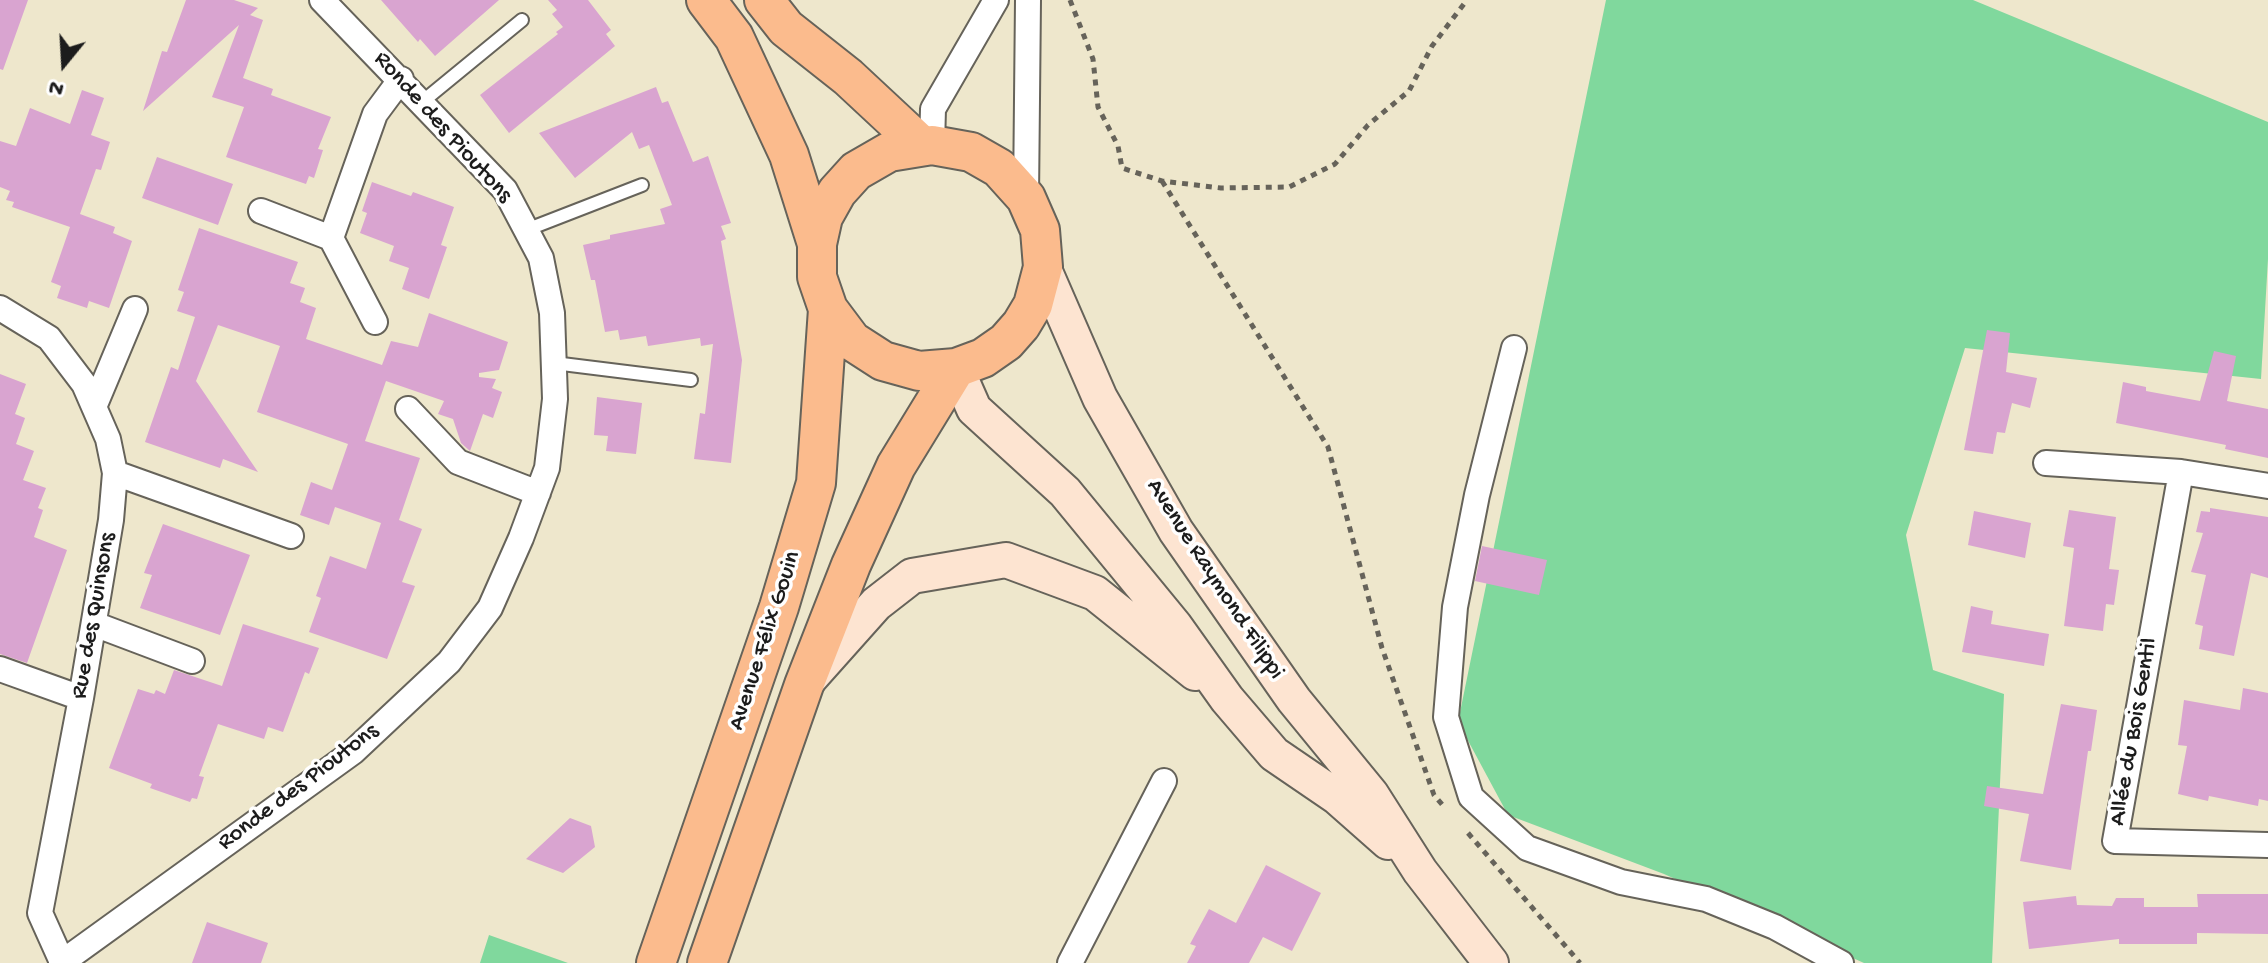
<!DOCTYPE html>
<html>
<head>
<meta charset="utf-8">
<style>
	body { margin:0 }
	#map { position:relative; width:2268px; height:963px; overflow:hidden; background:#eee7cc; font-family:"Gochi Hand",sans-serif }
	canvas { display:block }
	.north { position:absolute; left:24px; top:24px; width:80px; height:80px; -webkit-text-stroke:6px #fff; paint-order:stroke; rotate:198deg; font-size:22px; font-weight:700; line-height:32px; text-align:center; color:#1c1c1c }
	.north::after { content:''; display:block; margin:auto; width:28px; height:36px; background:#1c1c1c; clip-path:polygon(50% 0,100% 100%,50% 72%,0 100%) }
</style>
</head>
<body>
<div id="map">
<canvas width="2268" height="963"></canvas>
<div class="north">N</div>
</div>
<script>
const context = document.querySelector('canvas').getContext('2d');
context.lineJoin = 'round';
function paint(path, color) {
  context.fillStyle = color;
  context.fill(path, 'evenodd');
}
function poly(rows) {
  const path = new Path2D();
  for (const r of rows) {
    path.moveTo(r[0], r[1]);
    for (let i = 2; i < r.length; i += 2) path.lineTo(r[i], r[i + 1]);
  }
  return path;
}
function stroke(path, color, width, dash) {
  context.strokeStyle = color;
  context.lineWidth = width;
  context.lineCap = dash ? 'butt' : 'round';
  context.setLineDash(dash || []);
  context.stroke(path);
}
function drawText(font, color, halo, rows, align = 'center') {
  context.font = font + ' "Gochi Hand",sans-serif';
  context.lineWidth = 7;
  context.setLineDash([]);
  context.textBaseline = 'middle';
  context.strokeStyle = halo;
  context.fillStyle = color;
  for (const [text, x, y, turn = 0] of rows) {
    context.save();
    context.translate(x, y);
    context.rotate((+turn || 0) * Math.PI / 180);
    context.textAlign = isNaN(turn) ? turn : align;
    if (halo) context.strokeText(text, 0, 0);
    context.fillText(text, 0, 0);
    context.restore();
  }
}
const green = poly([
	[1606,0,1973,0,2268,122,2268,259,2261,379,1965,348,1906,535,1933,670,2004,694,1992,963,1864,963,1664,874,1508,815,1458,722],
	[489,935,568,963,480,963]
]);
const building = poly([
	[0,0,28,0,3,70,0,69],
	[186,0,234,0,258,8,250,15,263,20,243,78,273,89,271,95,331,117,318,149,323,150,314,178,309,176,306,184,226,157,244,107,212,97,239,25,143,111,162,51,167,52],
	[381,0,499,0,435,56,420,39,418,42],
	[548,0,588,0,611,30,606,34,615,46,509,133,480,95,558,34,556,32,563,27,552,14,557,10],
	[656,87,662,103,668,101,693,162,708,156,731,223,721,226,726,239,721,241,742,360,731,463,694,459,700,413,705,414,713,344,701,346,700,338,648,346,646,336,620,340,618,330,605,332,595,280,591,280,583,245,610,239,610,235,665,224,660,209,672,205,649,145,639,149,632,132,575,178,539,133],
	[82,90,104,98,91,135,110,142,101,170,96,169,80,214,115,227,113,233,132,241,109,308,89,301,87,308,57,298,61,286,51,282,70,227,12,207,14,202,6,200,10,191,0,187,0,141,16,146,30,108,70,124],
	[157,157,233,184,218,225,142,198],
	[372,182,411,196,413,192,454,207,441,245,447,247,429,299,402,289,409,268,389,261,394,246,360,233,367,213,362,211],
	[199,228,298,262,290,283,305,288,300,302,316,308,306,339,382,365,391,341,418,347,429,313,508,342,499,370,479,373,479,377,496,379,492,388,502,392,493,418,483,414,470,451,461,443,453,419,438,414,444,401,386,381,365,441,420,458,399,520,422,529,402,582,415,586,387,659,309,632,321,598,316,596,330,556,366,569,381,523,335,507,329,525,300,515,311,482,332,490,348,444,257,412,280,346,218,325,196,381,258,472,223,459,220,468,145,442,171,367,178,370,195,317,177,311,184,292,178,290],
	[1987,330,2010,333,2006,372,2037,378,2030,408,2012,403,2005,433,1997,432,1993,454,1964,450],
	[2214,351,2236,356,2227,401,2268,409,2268,458,2225,449,2226,445,2116,423,2123,382,2146,387,2146,391,2200,401],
	[0,374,26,384,15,414,25,418,16,444,34,451,23,480,46,488,38,508,43,510,34,537,67,550,27,663,0,654],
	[597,397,642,403,636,454,606,451,608,436,594,435],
	[2210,508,2268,517,2268,578,2251,573,2234,656,2199,649,2203,626,2195,624,2206,575,2191,572,2203,533,2196,532,2201,511,2210,512],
	[2069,510,2116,517,2109,569,2119,570,2114,605,2106,604,2103,631,2064,626,2074,548,2063,546],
	[1974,511,2031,523,2025,558,1968,545],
	[163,524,250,555,220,635,140,608,152,575,144,573],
	[1482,546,1547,560,1539,595,1475,581],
	[1971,606,1993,611,1991,624,2049,634,2044,666,1962,652],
	[243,624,319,648,309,674,305,672,283,732,268,727,264,739,218,724,199,776,204,777,197,799,192,798,190,802,150,788,152,784,109,768,138,689,154,694,156,690,165,694,174,670,222,686],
	[2243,688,2268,693,2268,801,2259,799,2258,806,2209,796,2208,801,2178,794,2187,746,2178,745,2184,700,2240,710],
	[2061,704,2097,710,2091,751,2088,751,2071,870,2020,861,2029,814,1984,806,1987,786,2043,794],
	[570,818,591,826,595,847,563,873,526,859],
	[1266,865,1321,893,1292,951,1263,937,1249,963,1187,963,1196,946,1190,944,1209,909,1236,923],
	[2197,894,2268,894,2268,934,2197,933,2197,944,2119,944,2119,939,2029,949,2023,902,2076,896,2077,905,2112,906,2116,898,2144,898,2144,907,2198,907],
	[207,922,268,943,261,963,192,963]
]);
const path = poly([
	[1070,0,1093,59,1098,107,1118,146,1122,168,1162,181,1221,188,1289,187,1335,164,1368,125,1409,91,1432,46,1467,0],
	[1162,181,1328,447,1382,648,1434,795,1445,808],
	[1468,833,1580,963]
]);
const service = poly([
	[422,102,522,20],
	[526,230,642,185],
	[554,363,691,380]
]);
const minor = poly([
	[932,145,933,109,996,0],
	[1026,198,1028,0],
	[261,211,331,238,375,114,401,79],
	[331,238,375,322],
	[0,308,49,338,84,384,108,439,115,473,111,520,81,698,40,913,62,962],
	[1514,348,1477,495,1455,607,1446,717,1471,797,1527,848,1621,882,1706,899,1775,927,1841,963],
	[94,407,135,309],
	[408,409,458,462,538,493],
	[2046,463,2181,472,2268,486],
	[2181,472,2115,841,2268,845],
	[115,473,291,536],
	[94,624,192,661],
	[0,669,81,698],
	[61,963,353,752,449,662,490,608,521,538,547,468,555,399,552,313,541,258,505,190,322,0],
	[1070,963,1164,781]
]);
const secondary = poly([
	[1043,267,1100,398,1176,531,1294,700,1371,794,1420,871,1491,963],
	[956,368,974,409,1065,492,1175,626,1227,699,1274,754,1337,797,1388,842],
	[810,678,876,604,912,576,1006,560,1095,593,1195,673]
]);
const primary = poly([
	[706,0,734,37,789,155,817,244,817,277,828,309,852,341,883,361,919,371,956,368,983,358,1006,342,1021,325,1033,305,1043,267,1040,230,1026,198,999,168,971,152,932,145,889,152,856,171,837,192,823,217,817,244],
	[764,0,786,28,848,77,921,145],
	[656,963,779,607,816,483,828,309],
	[707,963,804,685,851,565,896,466,956,368]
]);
const streetNames = [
	["Ronde des Pioutons",442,128,48],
	["Avenue Raymond Filippi",1214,580,57],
	["Rue des Quinsons",95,616,-80],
	["Avenue Félix Gouin",766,641,-72],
	["Allée du Bois Gentil",2135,732,-80],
	["Ronde des Pioutons",299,788,-37]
];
paint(green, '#80d89d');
paint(building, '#d9a4d0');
stroke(service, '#66635a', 16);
stroke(minor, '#66635a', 28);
stroke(secondary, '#66635a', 38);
stroke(primary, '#66635a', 42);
stroke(path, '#66635a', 5, [6, 6]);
stroke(service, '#fff', 12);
stroke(minor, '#fff', 24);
stroke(secondary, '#fde4d1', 34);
stroke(primary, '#fbbb8d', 38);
drawText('24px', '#1c1c1c', '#fff', streetNames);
</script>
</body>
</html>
